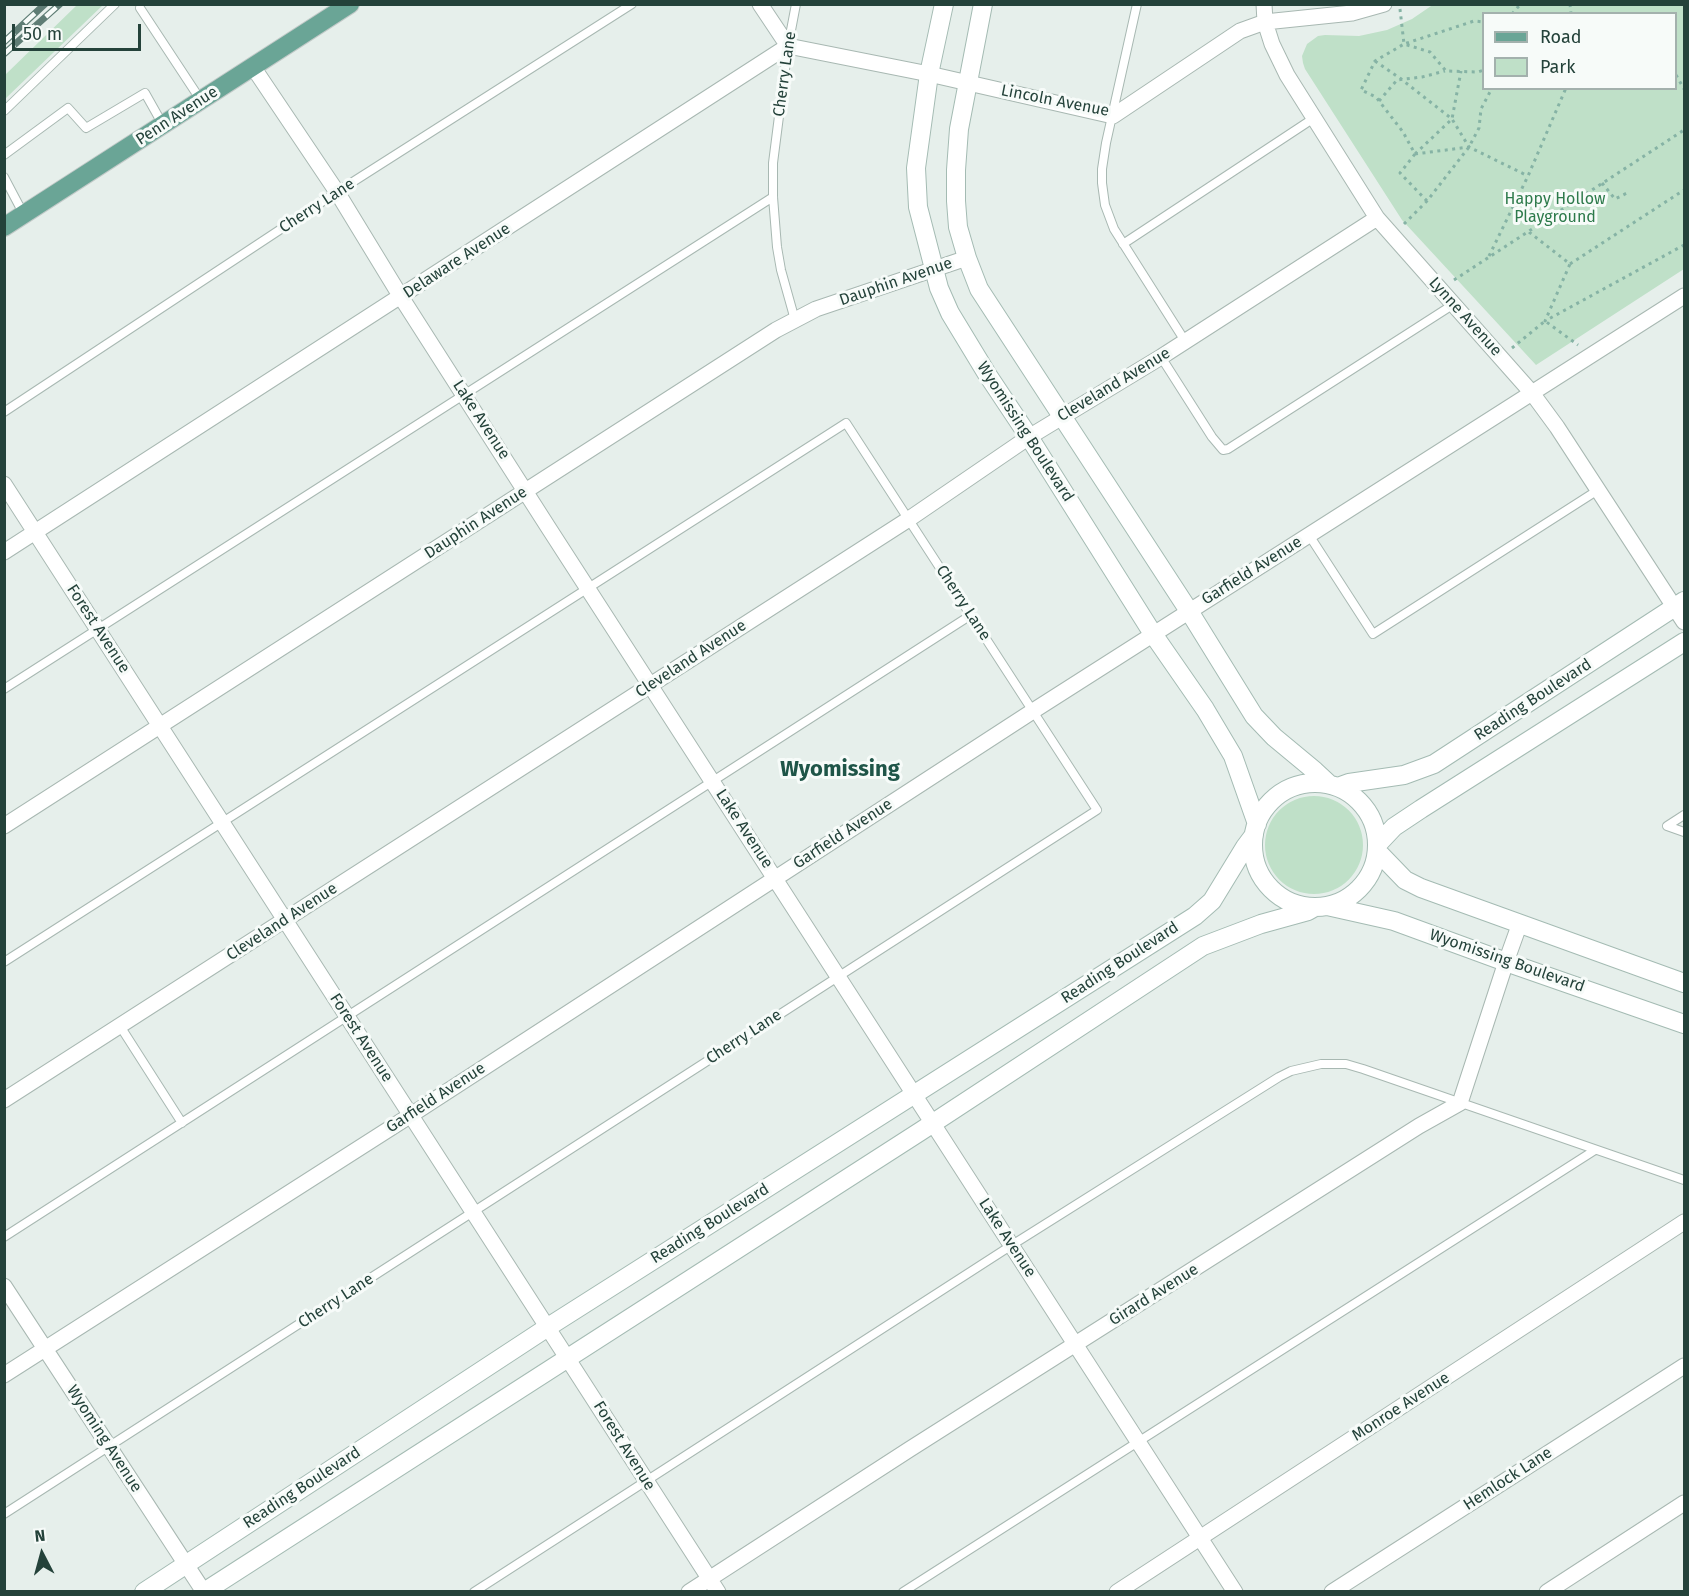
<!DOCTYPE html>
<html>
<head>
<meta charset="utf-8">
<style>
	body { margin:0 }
	#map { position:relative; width:1689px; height:1596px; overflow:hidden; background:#e6efeb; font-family:"Fira Sans",sans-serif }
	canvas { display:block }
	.frame { position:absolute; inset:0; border:6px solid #24423a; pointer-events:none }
	.legend { position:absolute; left:1482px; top:12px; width:195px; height:78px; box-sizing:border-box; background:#f7fbf9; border:2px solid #a3b1ad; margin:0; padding:8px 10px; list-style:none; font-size:18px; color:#24423a }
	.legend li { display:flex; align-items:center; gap:12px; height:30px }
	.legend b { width:30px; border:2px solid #a3b1ad }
	.north { position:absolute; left:12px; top:1524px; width:60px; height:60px; -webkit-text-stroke:4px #f7fbf9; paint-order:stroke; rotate:354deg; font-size:16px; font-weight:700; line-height:24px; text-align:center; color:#24423a }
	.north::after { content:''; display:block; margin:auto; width:21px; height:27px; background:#24423a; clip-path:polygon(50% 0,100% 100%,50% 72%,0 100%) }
	.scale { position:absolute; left:12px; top:24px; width:129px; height:27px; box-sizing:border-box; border:3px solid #24423a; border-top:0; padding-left:8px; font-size:18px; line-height:21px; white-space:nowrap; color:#24423a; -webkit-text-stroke:4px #f7fbf9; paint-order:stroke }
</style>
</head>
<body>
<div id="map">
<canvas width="1689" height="1596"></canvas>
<div class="frame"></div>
<ul class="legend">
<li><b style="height:8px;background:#6aa596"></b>Road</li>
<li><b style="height:16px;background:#bfe0c8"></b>Park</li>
</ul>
<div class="north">N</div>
<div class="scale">50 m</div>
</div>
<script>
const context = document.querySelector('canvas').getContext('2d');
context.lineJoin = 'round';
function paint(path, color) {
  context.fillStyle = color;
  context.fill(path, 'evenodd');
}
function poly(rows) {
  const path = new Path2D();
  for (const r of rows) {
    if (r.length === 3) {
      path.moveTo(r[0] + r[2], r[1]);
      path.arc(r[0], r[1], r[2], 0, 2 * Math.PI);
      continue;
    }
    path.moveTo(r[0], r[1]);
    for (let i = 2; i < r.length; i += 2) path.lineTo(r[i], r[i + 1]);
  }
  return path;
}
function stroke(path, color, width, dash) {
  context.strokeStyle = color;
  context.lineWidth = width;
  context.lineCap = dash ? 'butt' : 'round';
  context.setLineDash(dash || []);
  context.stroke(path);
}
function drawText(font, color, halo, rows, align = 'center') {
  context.font = font + ' "Fira Sans",sans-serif';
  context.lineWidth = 6;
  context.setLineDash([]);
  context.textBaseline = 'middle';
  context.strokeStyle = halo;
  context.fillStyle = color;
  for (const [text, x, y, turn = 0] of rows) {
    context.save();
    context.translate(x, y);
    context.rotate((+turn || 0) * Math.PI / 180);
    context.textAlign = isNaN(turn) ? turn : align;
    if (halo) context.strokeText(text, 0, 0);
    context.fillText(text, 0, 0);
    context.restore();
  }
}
const green = poly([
	[1434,4,1684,5,1684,269,1536,365,1402,220,1305,69,1303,63,1302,56,1307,44,1318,36,1325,35,1359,36,1387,30,1412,19],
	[1484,14,1676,14,1676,88,1484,88],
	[77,5,103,5,5,99,5,75],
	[1314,845,49]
]);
const path = poly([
	[1570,4,1571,14],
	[1400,9,1404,44,1474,21,1484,22],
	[1512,14,1518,7,1524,4],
	[1375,61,1401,79,1452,119,1469,147,1528,176],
	[1676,75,1684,89],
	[1379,101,1397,80,1422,77,1445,71],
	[1415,154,1452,119,1461,71],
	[1415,154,1469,147],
	[1602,183,1615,199,1627,193],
	[1427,201,1400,173,1415,154,1403,132,1376,97,1361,90,1375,61,1404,44,1430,52,1446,71,1478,72,1484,70],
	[1404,224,1427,201,1469,147,1479,128,1481,109,1492,88],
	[1529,232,1570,264,1545,321,1684,245],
	[1489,256,1528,176,1566,88],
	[1570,264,1684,190],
	[1454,280,1684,130],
	[1512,348,1545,321,1578,345]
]);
const lane = poly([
	[1137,4,1106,143,1102,169,1102,183,1105,205,1114,229,1185,341],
	[140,8,200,99],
	[4,111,115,4],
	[4,155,68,108,86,128,145,93,163,125],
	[4,177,23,213],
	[1123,244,1314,118],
	[795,320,781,270,777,247,773,197,773,163,788,46,796,4],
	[1161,357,1212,437,1223,450,1228,449,1454,304],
	[4,412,337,192,632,4],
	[1309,535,1373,634,1598,490],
	[4,689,773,197],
	[1684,815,1667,826,1684,832],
	[4,962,846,423,1097,810,4,1514],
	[120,1026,182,1123],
	[4,1237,971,615],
	[474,1592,1012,1245,1279,1077,1291,1071,1321,1064,1346,1064,1363,1069,1684,1180],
	[903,1592,1595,1150]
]);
const street = poly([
	[760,4,788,46],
	[1264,4,1265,22,1272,44,1287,75,1377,218,1532,393,1557,427,1684,622],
	[253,67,337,192,401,297,548,527,1235,1592],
	[4,484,718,1592],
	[4,552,788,46,929,74,1113,116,1240,31,1265,22,1352,13,1384,4],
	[4,826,776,330,816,309,967,258],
	[4,1100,909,519,1029,437,1161,357,1377,218],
	[4,1286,204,1592],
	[4,1375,411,1115,1033,711,1684,296],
	[689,1592,910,1449,1419,1126,1460,1103,1506,962,1520,923],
	[1117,1592,1684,1222],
	[1332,1592,1684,1366],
	[1547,1592,1684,1503]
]);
const secondary = poly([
	[944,4,929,74,916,168,918,207,939,288,950,313,987,374,1029,437,1153,634,1205,709,1233,756,1257,824],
	[983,4,959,129,956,170,956,201,958,227,967,258,979,289,1189,611,1254,716,1274,737,1315,771,1329,784],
	[1315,845,62],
	[1338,787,1349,783,1404,775,1434,764,1684,601],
	[1378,844,1394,827,1421,809,1684,642],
	[1377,851,1405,880,1421,888,1684,983],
	[1327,906,1394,921,1506,962,1684,1024],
	[144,1592,548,1327,1195,916,1212,901,1245,847,1254,835],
	[204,1592,921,1131,1203,946,1261,924,1308,911,1315,907]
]);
const primary = poly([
	[4,227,350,4]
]);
const rail = poly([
	[4,42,45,4],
	[4,54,60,4]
]);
const streetNames = [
	["Cherry Lane",785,74,-82],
	["Lincoln Avenue",1055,101,11],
	["Penn Avenue",177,116,-33],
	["Cherry Lane",317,206,-33],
	["Delaware Avenue",457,261,-33],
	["Dauphin Avenue",896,282,-19],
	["Lynne Avenue",1465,317,48],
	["Cleveland Avenue",1114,385,-31],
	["Lake Avenue",481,420,57],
	["Wyomissing Boulevard",1025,432,57],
	["Dauphin Avenue",476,523,-33],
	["Garfield Avenue",1252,571,-32],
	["Cherry Lane",963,603,57],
	["Forest Avenue",98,629,57],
	["Cleveland Avenue",691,659,-33],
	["Reading Boulevard",1533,700,-33],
	["Lake Avenue",744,829,57],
	["Garfield Avenue",843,834,-33],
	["Cleveland Avenue",282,922,-33],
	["Wyomissing Boulevard",1507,961,19],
	["Reading Boulevard",1120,963,-33],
	["Cherry Lane",744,1037,-33],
	["Forest Avenue",361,1038,57],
	["Garfield Avenue",436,1098,-33],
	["Reading Boulevard",710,1224,-32],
	["Lake Avenue",1007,1238,57],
	["Girard Avenue",1154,1295,-32],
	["Cherry Lane",336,1301,-33],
	["Monroe Avenue",1401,1407,-33],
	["Wyoming Avenue",104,1439,57],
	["Forest Avenue",624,1446,58],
	["Hemlock Lane",1508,1479,-33],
	["Reading Boulevard",302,1488,-33]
];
const parkNames = [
	["Happy Hollow",1555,200],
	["Playground",1555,218]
];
const districtNames = [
	["Wyomissing",840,770]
];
paint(green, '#bfe0c8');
stroke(lane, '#a8b8b2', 10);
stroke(street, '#a8b8b2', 17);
stroke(secondary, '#a4bbb3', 20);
stroke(primary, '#c2cac8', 20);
stroke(path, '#86b3a5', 3, [3, 4.5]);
stroke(lane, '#fff', 8);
stroke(street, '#fff', 15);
stroke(secondary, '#fff', 18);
stroke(primary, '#6aa596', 18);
stroke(rail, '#5f7d75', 7);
stroke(rail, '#f7fbf9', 4.5, [14]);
drawText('16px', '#24423a', '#f7fbf9', streetNames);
drawText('16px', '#2d7a4b', '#f7fbf9', parkNames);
drawText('bold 22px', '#1f5548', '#f7fbf9', districtNames);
</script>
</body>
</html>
